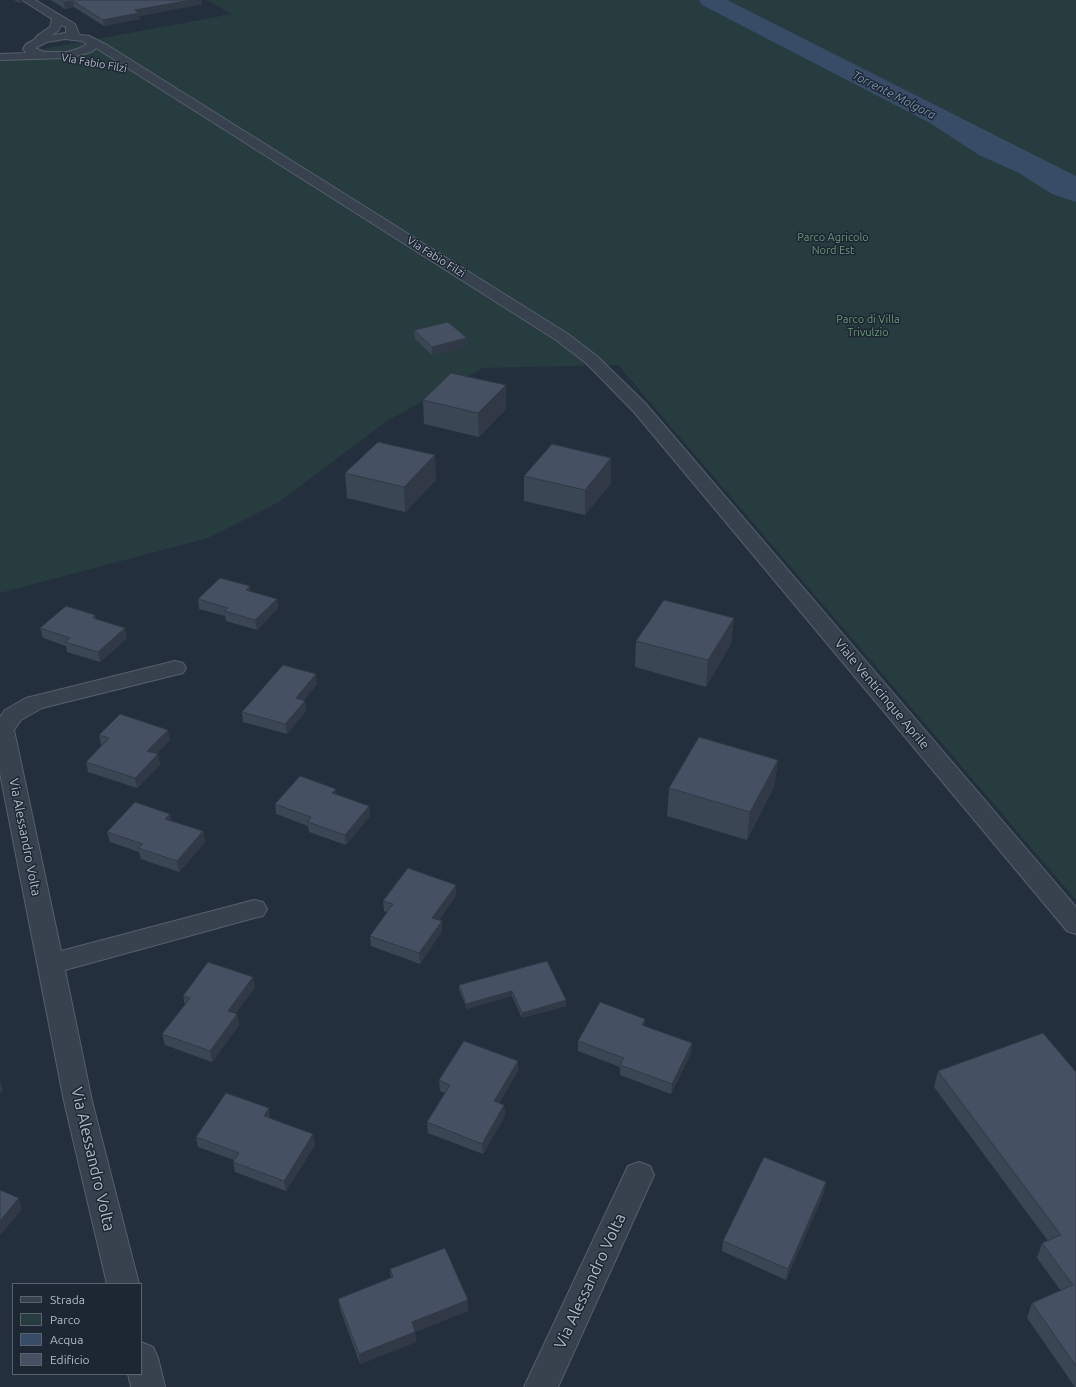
<!DOCTYPE html>
<html>
<head>
<meta charset="utf-8">
<style>
	body { margin:0 }
	#map { position:relative; width:1076px; height:1387px; overflow:hidden; background:#242f3e; font-family:Ubuntu,sans-serif }
	canvas { display:block }
	.legend { position:absolute; left:12px; top:1283px; width:130px; height:92px; box-sizing:border-box; background:#1d2633; border:1px solid #59626f; margin:0; padding:5px 7px; list-style:none; font-size:12px; color:#b4bcc9 }
	.legend li { display:flex; align-items:center; gap:8px; height:20px }
	.legend b { width:20px; border:1px solid #59626f }
</style>
</head>
<body>
<div id="map">
<canvas width="1076" height="1387"></canvas>
<ul class="legend">
<li><b style="height:5px;background:#38414e"></b>Strada</li>
<li><b style="height:11px;background:#263c3f"></b>Parco</li>
<li><b style="height:11px;background:#394c67"></b>Acqua</li>
<li><b style="height:11px;background:#455162"></b>Edificio</li>
</ul>
</div>
<script>
const context = document.querySelector('canvas').getContext('2d');
context.lineJoin = 'round';
function paint(path, color) {
  context.fillStyle = color;
  context.fill(path, 'evenodd');
}
function poly(rows) {
  const path = new Path2D();
  for (const r of rows) {
    path.moveTo(r[0], r[1]);
    for (let i = 2; i < r.length; i += 2) path.lineTo(r[i], r[i + 1]);
  }
  return path;
}
function stroke(path, color, width, dash) {
  context.strokeStyle = color;
  context.lineWidth = width;
  context.lineCap = dash ? 'butt' : 'round';
  context.setLineDash(dash || []);
  context.stroke(path);
}
function drawText(font, color, halo, rows, align = 'center') {
  context.font = font + ' Ubuntu,sans-serif';
  context.lineWidth = 3;
  context.setLineDash([]);
  context.textBaseline = 'middle';
  context.strokeStyle = halo;
  context.fillStyle = color;
  for (const [text, x, y, turn = 0] of rows) {
    context.save();
    context.translate(x, y);
    context.rotate((+turn || 0) * Math.PI / 180);
    context.textAlign = isNaN(turn) ? turn : align;
    if (halo) context.strokeText(text, 0, 0);
    context.fillText(text, 0, 0);
    context.restore();
  }
}
const green = poly([
	[206,0,1076,0,1076,900,618,365,483,368,387,421,279,502,208,538,0,593,0,57,232,14]
]);
const water = poly([
	[712,0,727,0,1076,176,1076,185,856,72]
]);
const river = poly([
	[699,0,727,0,948,113,997,143,1039,161,1076,184,1076,202,1052,194,1019,173,979,155,930,123,702,5,699,0]
]);
const minor = poly([
	[22,0,35,0,75,24,80,37,74,40,70,39,66,34,66,27,61,25,59,30,46,39,43,43,35,43,33,41,38,35,50,27,52,19,22,0],
	[175,661,183,663,186,668,183,673,42,708,21,720,14,730,61,951,254,900,263,902,267,909,263,916,254,918,65,970,92,1101,139,1284,107,1284,64,1101,0,773,0,717,5,710,26,698,175,661],
	[639,1162,650,1166,654,1175,558,1387,524,1387,628,1166,639,1162],
	[141,1342,153,1347,158,1358,165,1387,131,1387,128,1374,141,1374,141,1342]
]);
const tertiary = poly([
	[65,33,89,36,107,45,568,334,598,357,646,404,1076,907,1076,934,1067,931,634,412,586,363,556,340,96,48,93,51,88,53,67,58,0,60,0,54,26,53,23,49,26,44,40,37,65,33],
	[65,39,82,41,87,44,80,48,67,52,44,52,35,48,47,42,65,39]
]);
const wall = poly([
	[14,0,22,0,23,2,19,3],
	[51,0,201,0,202,4,140,16,140,19,104,26,74,7,65,9],
	[414,330,467,338,467,347,432,355,415,339],
	[506,385,506,409,479,437,424,424,423,400],
	[345,473,436,480,405,512,347,498],
	[524,476,611,483,585,515,524,501],
	[251,591,278,608,257,630,226,621,225,616,199,609,198,599],
	[95,615,96,619,127,638,100,662,67,652,66,646,43,638,40,628],
	[734,618,731,644,706,687,635,667,636,641],
	[317,684,304,700,305,701,306,711,287,734,243,722,242,712],
	[99,735,170,740,156,754,158,754,160,765,137,788,88,772,86,762,102,745,101,745],
	[778,760,774,787,747,840,667,816,669,788],
	[337,794,369,806,370,816,346,845,309,832,308,826,276,814,275,804],
	[170,814,171,821,203,831,205,842,179,872,141,859,139,852,110,842,107,832],
	[456,885,456,895,439,920,442,931,420,964,371,946,370,936,387,912,384,911,383,901],
	[547,961,566,1000,566,1006,522,1018,512,996,467,1009,459,990,459,985],
	[255,987,235,1014,237,1014,239,1025,212,1062,165,1045,162,1034,185,1005,183,996],
	[645,1019,644,1026,692,1043,691,1053,671,1094,620,1075,620,1067,578,1051,578,1041],
	[518,1061,518,1071,499,1103,504,1105,505,1116,483,1154,428,1133,427,1122,445,1093,440,1091,439,1080],
	[938,1071,1076,1072,1076,1387,1075,1387,1027,1318,1032,1303,1061,1291,1037,1258,1042,1243,1048,1241,934,1087],
	[270,1119,313,1134,315,1145,286,1191,235,1172,233,1162,234,1160,198,1147,196,1137],
	[824,1193,786,1280,722,1251,723,1241],
	[390,1269,468,1311,415,1332,416,1342,360,1364,340,1309,338,1299,391,1278]
]);
const shadedWall = poly([
	[18,0,22,0,23,2,19,3],
	[191,0,201,0,202,4,140,16,140,19,104,26,103,20,135,10],
	[73,1,74,7,65,9,64,2],
	[467,338,467,347,432,355,432,347],
	[506,385,506,409,479,437,478,413],
	[435,455,436,480,405,512,404,487],
	[611,458,611,483,585,515,585,490],
	[250,586,251,596,246,590],
	[277,599,278,608,257,630,255,620],
	[734,618,731,644,706,687,708,660],
	[125,628,127,638,100,662,98,652],
	[316,674,317,684,297,708,296,698],
	[305,701,306,711,287,734,285,724],
	[168,730,170,740,149,761,147,751],
	[158,754,160,765,137,788,135,778],
	[778,760,774,787,747,840,750,812],
	[336,789,337,799,332,793],
	[369,806,370,816,346,845,345,835],
	[170,814,172,824,165,819],
	[203,831,205,842,179,872,177,861],
	[456,885,456,895,433,928,432,918],
	[442,921,442,931,420,964,419,953],
	[253,977,255,987,230,1022,228,1011],
	[512,991,512,996,467,1009,466,1004],
	[566,1000,566,1006,522,1018,522,1013],
	[237,1014,239,1025,212,1062,210,1051],
	[645,1019,644,1029,642,1025],
	[692,1043,691,1053,671,1094,672,1084],
	[518,1061,518,1071,494,1112,494,1101],
	[0,1080,3,1090,0,1094],
	[504,1105,505,1116,483,1154,482,1144],
	[269,1108,270,1119,264,1116],
	[313,1134,315,1145,286,1191,284,1181],
	[826,1182,824,1193,786,1280,788,1269],
	[19,1198,22,1209,0,1236,0,1221],
	[468,1300,468,1311,415,1332,416,1342,360,1364,359,1354,412,1322]
]);
const building = poly([
	[60,0,191,0,135,10,139,13,103,20,73,1,64,2,60,0],
	[448,322,467,338,432,347,414,330,448,322],
	[451,373,506,385,478,413,423,400,451,373],
	[378,442,435,455,404,487,345,473,378,442],
	[552,444,611,458,585,490,524,476,552,444],
	[220,578,250,586,246,590,277,599,255,620,224,611,228,608,198,599,220,578],
	[664,600,734,618,708,660,636,641,664,600],
	[66,606,95,615,93,618,125,628,98,652,65,642,70,638,40,628,66,606],
	[283,665,316,674,296,698,305,701,285,724,242,712,283,665],
	[120,714,168,730,147,751,158,754,135,778,86,762,109,738,99,735,120,714],
	[699,737,778,760,750,812,669,788,699,737],
	[300,776,336,789,332,793,369,806,345,835,308,822,311,817,275,804,300,776],
	[135,802,170,814,165,819,203,831,177,861,138,848,143,844,107,832,135,802],
	[408,868,456,885,432,918,442,921,419,953,370,936,393,904,383,901,408,868],
	[547,961,566,1000,522,1013,512,991,466,1004,459,985,547,961],
	[208,962,253,977,228,1011,237,1014,210,1051,162,1034,190,998,183,996,208,962],
	[600,1002,645,1019,642,1025,692,1043,672,1084,620,1065,624,1058,578,1041,600,1002],
	[1043,1033,1076,1072,1076,1366,1032,1303,1073,1285,1042,1243,1061,1235,938,1071,1043,1033],
	[464,1041,518,1061,494,1101,504,1105,482,1144,427,1122,450,1085,439,1080,464,1041],
	[226,1093,269,1108,264,1116,313,1134,284,1181,233,1162,239,1153,196,1137,226,1093],
	[764,1157,826,1182,788,1269,723,1241,764,1157],
	[0,1190,19,1198,0,1221,0,1190],
	[445,1248,468,1300,412,1322,415,1332,359,1354,338,1299,393,1277,390,1269,445,1248]
]);
const farStreetnames = [
	["Via Fabio Filzi",94,63,10],
	["Via Fabio Filzi",436,257,32]
];
const farParknames = [
	["Parco Agricolo",833,237],
	["Nord Est",833,250],
	["Parco di Villa",868,319],
	["Trivulzio",868,332]
];
const farWaternames = [
	["Torrente Molgora",894,95,27]
];
const streetNames = [
	["Viale Venticinque Aprile",882,694,50],
	["Via Alessandro Volta",25,837,79]
];
const nearStreetnames = [
	["Via Alessandro Volta",93,1159,77],
	["Via Alessandro Volta",590,1281,-65]
];
paint(green, '#263c3f');
paint(water, '#394c67');
paint(river, '#394c67');
stroke(minor, '#565f6c', 2);
stroke(tertiary, '#565f6c', 2);
paint(minor, '#38414e');
paint(tertiary, '#38414e');
paint(wall, '#3b4654');
paint(shadedWall, '#303945');
paint(building, '#455162');
stroke(building, '#303945', 1);
drawText('11px', '#b4bcc9', '#1d2633', farStreetnames);
drawText('11px', '#6b9a76', '#1d2633', farParknames);
drawText('italic 12px', '#7c92b1', '#1d2633', farWaternames);
drawText('13px', '#b4bcc9', '#1d2633', streetNames);
drawText('16px', '#b4bcc9', '#1d2633', nearStreetnames);
</script>
</body>
</html>
